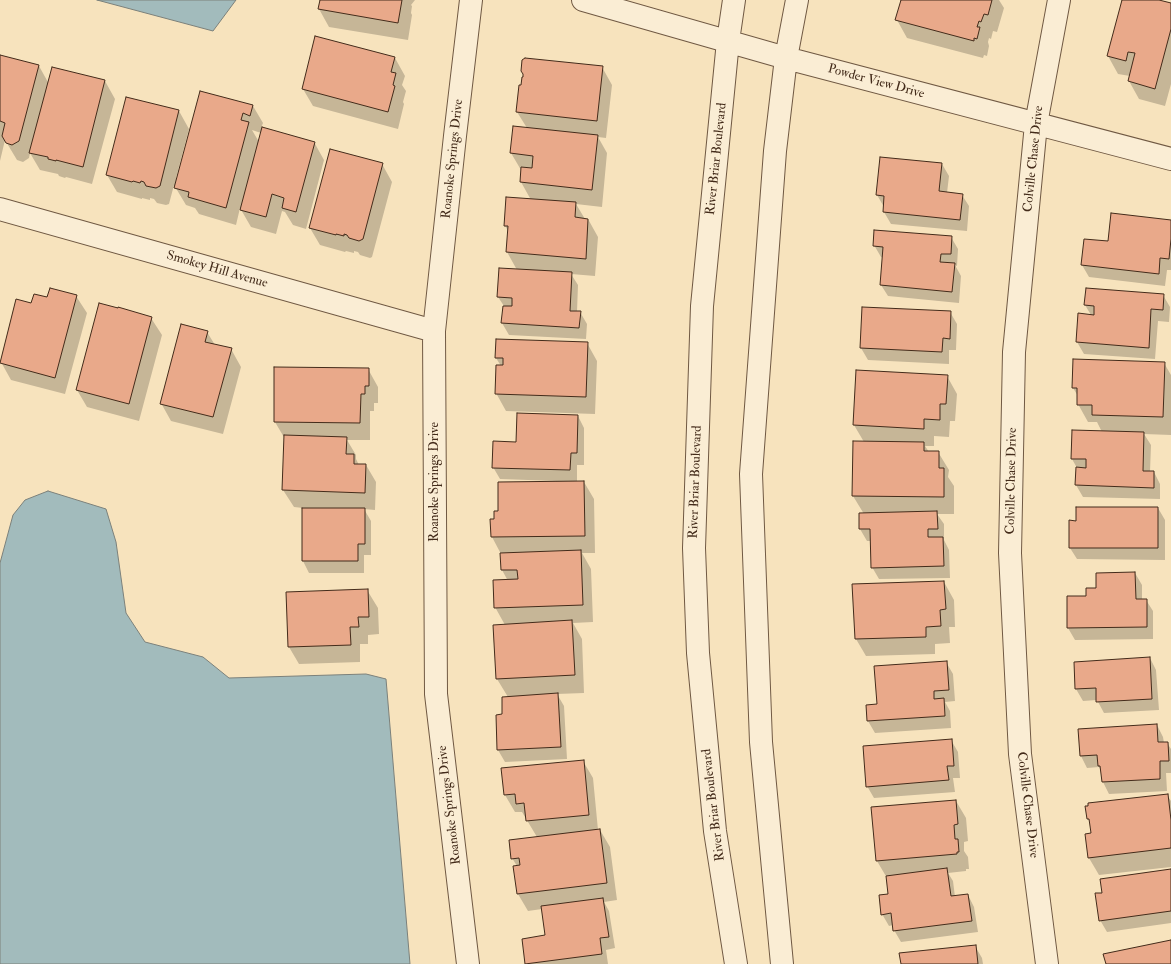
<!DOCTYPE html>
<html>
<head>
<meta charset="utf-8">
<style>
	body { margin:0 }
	canvas { display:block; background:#f7e3bd }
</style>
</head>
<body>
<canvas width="1171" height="964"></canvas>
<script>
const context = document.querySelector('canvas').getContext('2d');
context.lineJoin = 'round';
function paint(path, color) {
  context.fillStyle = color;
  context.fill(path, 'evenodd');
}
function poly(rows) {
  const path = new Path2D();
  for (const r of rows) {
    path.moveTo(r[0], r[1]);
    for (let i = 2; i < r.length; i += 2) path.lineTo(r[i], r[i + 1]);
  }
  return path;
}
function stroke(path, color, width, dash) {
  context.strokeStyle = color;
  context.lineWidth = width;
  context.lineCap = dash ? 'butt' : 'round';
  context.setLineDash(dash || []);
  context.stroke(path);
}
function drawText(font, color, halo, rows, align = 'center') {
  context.font = font + ' "IM FELL Double Pica",serif';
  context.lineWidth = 3;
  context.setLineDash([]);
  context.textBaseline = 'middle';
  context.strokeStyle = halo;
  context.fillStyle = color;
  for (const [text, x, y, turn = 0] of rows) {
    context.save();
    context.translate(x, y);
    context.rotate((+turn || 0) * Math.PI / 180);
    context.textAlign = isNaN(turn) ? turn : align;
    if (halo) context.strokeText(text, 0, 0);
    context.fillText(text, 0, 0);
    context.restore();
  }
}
const water = poly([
	[97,0,236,0,213,31,97,0],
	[48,491,106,509,116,542,126,613,145,642,203,657,229,678,366,674,386,679,410,964,0,964,0,563,13,515,25,500,48,491]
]);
const shadow = poly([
	[321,0,415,0,411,5,412,6,411,13,412,15,408,40,329,27,319,9],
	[902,0,999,0,1004,8,997,32,993,31,991,39,989,38,988,42,989,46,987,56,984,55,983,58,907,38,897,20],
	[1123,0,1154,0,1171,4,1171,84,1165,106,1139,99,1129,81,1130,76,1118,74,1108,56],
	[0,56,39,66,49,84,105,81,115,99,92,184,66,177,65,178,59,176,58,174,40,170,30,153,29,158,23,162,17,160,5,140,0,161],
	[395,58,405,76,402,85,406,91,403,102,404,104,398,129,313,106,303,89],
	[602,67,612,85,606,138,598,137,607,153,602,207,576,204,585,219,588,219,598,237,595,276,571,274,578,285,577,312,580,312,587,324,586,339,509,335,502,323,504,306,498,297,517,270,507,252,509,232,505,226,531,200,521,182,521,170,511,153,527,128,517,112],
	[201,92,253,106,263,123,261,128,314,142,324,160,306,229,293,225,285,212,282,211,276,234,251,227,240,208,236,225,199,214,195,208,186,205,174,185,169,204,166,205,157,203,154,199,150,198,150,200,142,198,142,199,117,192,107,175,127,98,179,111,189,129,176,178,178,178],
	[252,130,261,133,259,142],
	[382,164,392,182,372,257,370,258,360,255,358,252,354,251,354,253,346,251,345,252,320,245,310,228],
	[942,164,949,176,947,193,962,195,969,206,967,231,891,224,884,212,884,207,877,195],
	[1171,221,1171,270,1167,270,1165,286,1089,277,1082,265,1109,242],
	[951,237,958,249,957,266,955,265,961,276,959,303,888,296,881,285,884,258,881,257,874,245],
	[1087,289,1163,295,1170,307,1169,322,1158,321,1155,359,1084,354,1077,342,1091,315,1085,305],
	[76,296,87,313,65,394,11,380,1,362,32,305,48,299],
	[950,312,957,324,956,350,949,350,949,364,868,360,861,348],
	[151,318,162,335,139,421,87,407,77,390],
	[207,332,215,345,231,349,241,367,223,434,171,421,161,403],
	[587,343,597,361,595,414,506,411,496,393,501,366,496,358],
	[1164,363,1171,375,1171,435,1144,434,1151,445,1150,472,1154,472,1160,484,1160,499,1083,497,1076,485,1077,468,1072,459,1102,432,1097,422,1088,422,1078,404,1078,396,1073,388],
	[368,369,378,387,378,403,374,403,374,411,370,411,370,440,347,440,356,455,356,459,359,465,366,465,376,482,375,510,364,509,371,521,371,555,364,555,364,573,309,573,303,561,303,508,294,507,283,490,285,439,275,422],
	[947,376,957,394,955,421,950,421,949,437,934,436,934,446,925,446,929,452,938,452,949,470,948,477,954,486,954,514,937,514,944,524,944,540,949,550,950,578,879,579,872,567,872,541,867,541,860,529,860,514,864,514,853,496,864,442,854,425],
	[578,416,584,428,584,465,577,465,577,482,584,482,594,499,595,553,582,553,591,569,593,622,573,623,582,639,584,693,557,694,564,706,567,759,505,762,498,750,504,715,508,697,497,679,505,625,495,607,508,581,502,570,501,554,492,537,495,520,500,512,556,482,556,481,500,479,493,467,517,443],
	[1158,508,1165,520,1165,560,1077,559,1070,548,1077,522],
	[1135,573,1142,585,1142,600,1146,600,1153,611,1153,639,1075,640,1068,628,1087,597,1097,589],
	[944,582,954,600,955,627,949,627,950,643,935,644,935,654,866,656,856,639],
	[367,590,378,608,379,634,368,635,368,644,360,644,360,662,299,664,289,647],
	[1150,658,1156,670,1159,710,1104,713,1097,700,1083,701,1076,689,1075,663],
	[946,662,953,674,955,701,945,702,950,711,951,728,875,733,868,721,878,705],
	[1157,725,1163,737,1164,743,1167,743,1171,749,1171,773,1166,773,1167,791,1109,794,1103,782,1102,772,1099,767,1087,768,1081,756,1079,730],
	[951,740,958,752,960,778,953,778,955,792,874,798,867,786],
	[583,761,593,778,598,830,600,830,610,847,617,900,604,902,609,911,615,948,606,950,608,964,526,964,523,939,546,936,542,909,528,911,518,894,517,866,512,858,537,837,522,812,515,812,505,795],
	[1167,795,1171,801,1171,867,1099,875,1089,858,1092,834,1091,824,1088,819],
	[956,801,966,818,968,841,964,842,964,851,968,857,969,869,966,869,966,871,948,873,953,881,955,897,968,895,974,907,978,932,901,942,894,930,893,925,889,926,882,914,889,894,887,878,877,861],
	[1171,870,1171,923,1107,932,1100,920,1103,893],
	[975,946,982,958,983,964,902,964]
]);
const building = poly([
	[320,0,402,0,398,23,318,9,320,0],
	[901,0,992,0,988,15,984,14,981,22,979,21,977,27,980,27,977,39,974,38,974,41,895,20,901,0],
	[1122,0,1159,0,1171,3,1171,29,1155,89,1128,81,1135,53,1128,52,1126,61,1107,56,1122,0],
	[315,36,395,57,391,72,396,73,393,85,395,86,388,112,302,89,315,36],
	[0,55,39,65,19,141,12,145,6,143,2,136,5,123,0,121,0,55],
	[525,58,603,66,597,121,516,112,519,85,521,85,522,77,523,77,523,74,521,71,522,60,525,58],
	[52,67,105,80,83,167,56,160,56,161,48,159,48,157,29,153,52,67],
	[200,91,253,105,250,116,243,113,241,120,249,122,226,208,188,197,189,192,174,188,200,91],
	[126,97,179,110,160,186,156,188,146,186,144,182,141,181,140,183,133,181,132,182,106,175,126,97],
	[513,126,598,135,592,190,520,182,521,167,532,168,533,156,510,153,513,126],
	[262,127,315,142,296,212,282,208,284,198,272,194,266,217,240,210,262,127],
	[330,149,383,163,363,239,359,241,349,238,347,235,344,234,344,236,336,234,336,235,309,228,330,149],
	[880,157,942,163,939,191,963,194,960,220,883,212,884,196,876,195,880,157],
	[506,197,576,202,575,217,588,219,586,259,506,252,508,226,504,226,506,197],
	[1111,213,1171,220,1171,239,1169,259,1160,258,1159,274,1081,265,1084,239,1108,241,1111,213],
	[874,230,952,236,951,254,941,254,940,262,955,263,952,292,880,285,883,247,873,246,874,230],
	[499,268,572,272,570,311,581,311,579,328,501,323,503,306,512,306,512,298,497,297,499,268],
	[50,288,77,295,55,378,0,363,16,299,31,303,34,294,47,297,50,288],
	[1086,288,1164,294,1163,310,1151,309,1149,348,1076,342,1078,313,1094,315,1094,306,1084,305,1086,288],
	[99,303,118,308,118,307,152,317,129,404,76,390,99,303],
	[862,307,951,311,950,339,943,338,942,352,860,348,862,307],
	[181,324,208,331,205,342,232,348,213,417,160,404,181,324],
	[496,339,588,342,586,397,495,394,496,365,503,365,503,358,495,358,496,339],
	[1073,359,1165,362,1163,417,1092,415,1092,405,1077,405,1077,388,1072,388,1073,359],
	[274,367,369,368,369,386,365,386,365,394,361,394,360,423,274,422,274,367],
	[856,370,948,375,946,404,940,404,940,420,924,419,924,429,853,425,856,370],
	[517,413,578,415,577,453,571,453,570,470,492,468,493,441,516,442,517,413],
	[1072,430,1144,432,1143,471,1154,471,1154,488,1075,485,1076,467,1086,468,1086,459,1071,459,1072,430],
	[284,435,347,437,346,454,354,454,354,464,366,464,365,493,282,490,284,435],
	[853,441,924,442,924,451,939,451,939,468,944,468,944,497,852,496,853,441],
	[584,481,585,536,491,537,490,519,494,519,494,511,498,511,498,482,584,481],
	[1076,507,1158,507,1158,548,1069,548,1069,520,1076,521,1076,507],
	[302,508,365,508,365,544,358,544,358,561,302,561,302,508],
	[937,511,938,529,928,529,928,537,943,537,944,566,871,568,870,529,859,529,859,513,937,511],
	[581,550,583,605,494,608,493,580,518,579,517,570,501,570,500,553,581,550],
	[1135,572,1136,599,1147,599,1147,627,1067,628,1067,596,1086,596,1086,588,1096,588,1096,573,1135,572],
	[944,581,946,609,940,610,941,626,926,627,926,637,855,639,852,584,944,581],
	[368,589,369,617,358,617,359,627,350,627,351,645,288,647,286,592,368,589],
	[572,620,575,675,496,679,493,625,572,620],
	[1150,657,1152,699,1096,702,1096,688,1075,689,1074,662,1150,657],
	[947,661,949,690,934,691,934,699,944,698,945,716,867,721,866,705,877,704,874,666,947,661],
	[558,693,561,747,497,750,496,715,502,714,502,697,558,693],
	[1157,724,1158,742,1168,742,1169,761,1160,761,1160,779,1102,782,1100,766,1098,766,1097,755,1080,756,1078,729,1157,724],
	[952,739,954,766,947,766,949,780,866,787,863,746,952,739],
	[584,760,589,815,526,821,524,803,516,804,515,794,504,795,501,768,584,760],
	[1168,794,1171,820,1171,848,1088,858,1085,834,1091,833,1089,819,1087,819,1085,806,1088,806,1088,803,1168,794],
	[956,800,958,824,954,825,955,839,958,839,959,852,957,852,957,854,876,861,871,807,956,800],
	[600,829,607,883,517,894,513,866,520,865,519,858,511,859,509,840,600,829],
	[947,868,951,896,968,894,972,921,893,931,891,913,881,915,879,895,888,894,886,876,947,868],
	[1171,869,1171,911,1099,921,1095,893,1102,893,1100,879,1171,869],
	[603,898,609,937,600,938,602,954,525,964,522,939,545,935,541,906,603,898],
	[1171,940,1171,964,1106,964,1103,954,1171,940],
	[976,945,978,964,901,964,899,953,976,945]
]);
const street = poly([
	[583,0,786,58,1171,159],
	[734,0,728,41,702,306,694,548,698,653,715,831,736,964],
	[0,209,434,331],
	[468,964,436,694,434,331,455,136,471,0],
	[782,964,761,742,751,474,775,151,786,58,797,0],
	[1047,964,1020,754,1010,553,1014,352,1036,124,1059,0]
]);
const streetNames = [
	["Powder View Drive",876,82,15],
	["Roanoke Springs Drive",453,159,-84],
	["River Briar Boulevard",717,159,-84],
	["Colville Chase Drive",1034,159,-84],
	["Smokey Hill Avenue",217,270,16],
	["Colville Chase Drive",1012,481,-89],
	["Roanoke Springs Drive",435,482,-90],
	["River Briar Boulevard",696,482,-88],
	["Roanoke Springs Drive",450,805,-97],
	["River Briar Boulevard",714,805,-97],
	["Colville Chase Drive",1027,805,83]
];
paint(water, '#a2bbbc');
stroke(water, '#7c817b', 1);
paint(shadow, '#0003');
paint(building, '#e9a98a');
stroke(building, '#432b1a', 1);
stroke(street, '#705943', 24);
stroke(street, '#faedd4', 22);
drawText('13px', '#432b1a', '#faedd4', streetNames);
</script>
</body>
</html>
